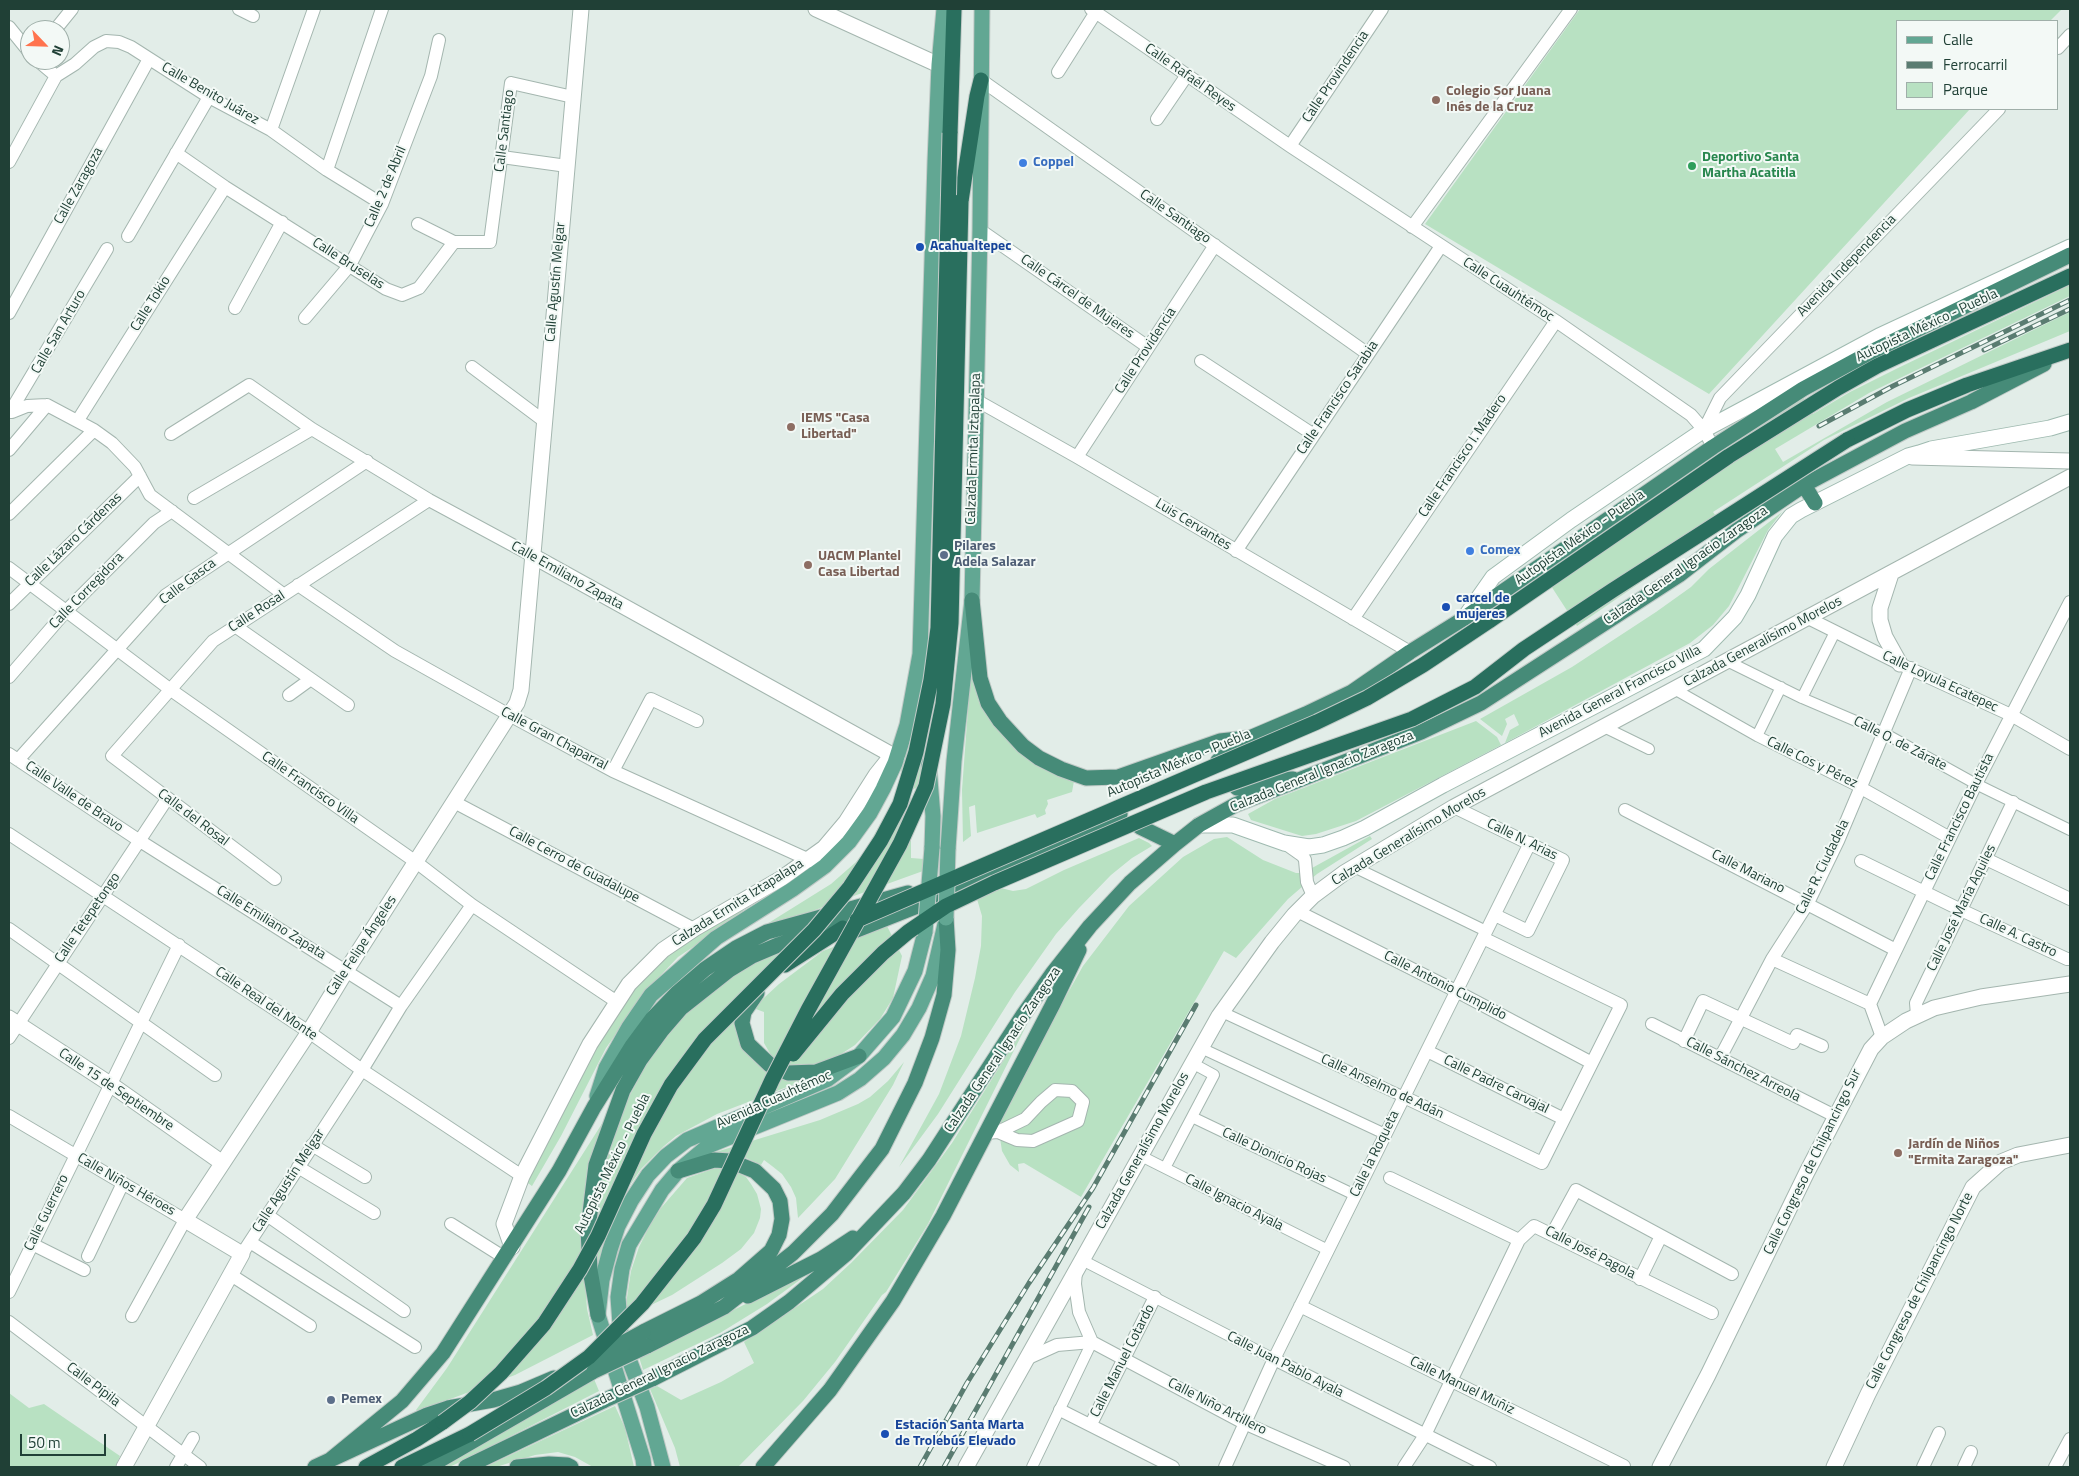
<!DOCTYPE html>
<html>
<head>
<meta charset="utf-8">
<style>
  body { margin:0 }
  #map { position:relative; width:2079px; height:1476px; overflow:hidden; background:#e2ede8; font-family:"Titillium Web",sans-serif }
  canvas { display:block }
  .frame { position:absolute; inset:0; border:10px solid #204036; pointer-events:none }
  .legend { position:absolute; left:1896px; top:20px; width:162px; height:90px; box-sizing:border-box; background:#f3f9f6; border:1px solid #9fafa9; margin:0; padding:6px 9px; list-style:none; font-size:15px; color:#204036 }
  .legend li { display:flex; align-items:center; gap:10px; height:25px }
  .legend b { width:25px; border:1px solid #9fafa9 }
  .north { position:absolute; left:20px; top:20px; width:50px; height:50px; box-sizing:border-box; background:#f3f9f6; border:1px solid #9fafa9; border-radius:50%; rotate:114deg; font-size:14px; font-weight:700; line-height:20px; text-align:center; color:#204036 }
  .north::after { content:''; display:block; margin:auto; width:18px; height:22px; background:#ff734e; clip-path:polygon(50% 0,100% 100%,50% 72%,0 100%) }
  .scale { position:absolute; left:20px; top:1434px; width:86px; height:22px; box-sizing:border-box; border:2px solid #204036; border-top:0; padding-left:6px; font-size:15px; line-height:18px; white-space:nowrap; color:#204036; -webkit-text-stroke:4px #f3f9f6; paint-order:stroke }
</style>
</head>
<body>
<div id="map">
<canvas width="2079" height="1476"></canvas>
<div class="frame"></div>
<ul class="legend">
<li><b style="height:6px;background:#62a793"></b>Calle</li>
<li><b style="height:6px;background:#5a7c71"></b>Ferrocarril</li>
<li><b style="height:14px;background:#b8e1c2"></b>Parque</li>
</ul>
<div class="north">N</div>
<div class="scale">50 m</div>
</div>
<script>
const ctx = document.querySelector('canvas').getContext('2d');
ctx.lineJoin = 'round';
function fillPath(path, color) {
  ctx.fillStyle = color;
  ctx.fill(path, 'evenodd');
}
function toPath(rows) {
  const path = new Path2D();
  for (const r of rows) {
    path.moveTo(r[0], r[1]);
    for (let i = 2; i < r.length; i += 2) path.lineTo(r[i], r[i + 1]);
  }
  return path;
}
function strokePath(path, color, width, dash) {
  ctx.strokeStyle = color;
  ctx.lineWidth = width;
  ctx.lineCap = dash ? 'butt' : 'round';
  ctx.setLineDash(dash || []);
  ctx.stroke(path);
}
function write(font, color, halo, rows, align = 'center') {
  ctx.font = font + ' "Titillium Web",sans-serif';
  ctx.lineWidth = 4;
  ctx.setLineDash([]);
  ctx.textBaseline = 'middle';
  ctx.strokeStyle = halo;
  ctx.fillStyle = color;
  for (const [text, x, y, turn = 0] of rows) {
    ctx.save();
    ctx.translate(x, y);
    ctx.rotate((+turn || 0) * Math.PI / 180);
    ctx.textAlign = isNaN(turn) ? turn : align;
    if (halo) ctx.strokeText(text, 0, 0);
    ctx.fillText(text, 0, 0);
    ctx.restore();
  }
}
const green = toPath([
  [1580,9,2062,9,2050,21,1898,21,1898,109,1970,109,1709,394,1425,224],
  [2070,285,2070,296,1869,393,1775,449,1783,462,1887,402,2070,312,2070,331,1909,398,1824,440,1713,512,1723,526,1577,626,1542,572,1803,397,1813,414,1850,392,1898,368],
  [1782,512,1768,530,1729,606,1713,625,1690,643,1505,743,1510,730,1519,725,1514,714,1505,719,1507,724,1502,736,1480,719,1572,667,1656,612,1691,587,1709,569],
  [971,669,992,720,1004,736,1010,743,1074,781,1072,792,1047,800,1048,804,1045,810,1046,814,1037,818,1035,814,977,833,975,805,969,807,971,836,963,842,962,790],
  [919,703,923,785,911,790,911,858,924,859,923,871,754,932,831,884,856,862,866,849,892,804,904,776,900,770],
  [1476,721,1497,737,1501,745,1356,821,1316,834,1302,836,1251,820,1248,814,1275,799],
  [1370,836,1372,839,1317,874,1288,899,1236,958,1224,951,1081,1197,1024,1163,1018,1164,1019,1172,1010,1165,1002,1151,998,1125,1061,1005,1083,966,1129,906,1183,857,1214,839,1227,837,1263,860,1296,873,1303,873],
  [1139,838,1149,843,1152,846,1132,858,1111,875,1079,908,1056,934,1015,992,938,1114,899,1167,939,1094,961,1036,975,978,981,946,982,916,977,899,1001,888,1013,891,1026,889,1064,870],
  [742,908,744,913,678,957,647,990,606,1048,561,1136,532,1186,525,1181,563,1113,597,1044,636,986,665,956,679,946],
  [887,926,902,956,893,998,880,1019,855,1045,835,1058,815,1065,786,1066,772,1057,764,1043,764,1012,753,1008,779,984,823,951],
  [792,946,736,1028,742,1047,757,1063,765,1069,789,1078,805,1080,717,1114,676,1136,664,1146,641,1169,622,1197,603,1242,597,1272,595,1255,597,1207,603,1164,622,1110,648,1061,685,1014,718,986,756,962],
  [1030,1018,928,1224,886,1292,882,1295,835,1362,803,1401,738,1467,680,1467,675,1448,650,1389,657,1386,681,1400,721,1382,754,1363,744,1342,823,1289,851,1263,903,1210,952,1143],
  [904,1062,893,1085,835,1179,798,1218,796,1198,791,1187,782,1174,772,1166,764,1160,761,1165,740,1155,716,1152,820,1120,858,1104,870,1097,888,1081],
  [603,1122,588,1173,581,1229,587,1309,593,1335,515,1375,418,1411,416,1410,447,1368],
  [716,1168,735,1171,746,1177,751,1184,757,1194,761,1209,760,1218,754,1233,741,1249,722,1263,672,1295,628,1316,626,1304,631,1271,639,1247,649,1227,661,1208,687,1178],
  [812,1271,767,1304,720,1333,643,1370,639,1357],
  [594,1379,599,1391,458,1463,449,1467,440,1467],
  [9,1393,29,1408,44,1404,120,1456,115,1467,9,1467],
  [615,1406,625,1428,634,1467,593,1467,575,1457,558,1452,535,1455,496,1467,485,1467]
]);
const pedestrian = toPath([
  [1727,661,1802,698,1884,733,1976,784,2070,830],
  [1674,689,1757,736,1861,788],
  [1802,698,1835,632],
  [1604,727,1649,749],
  [1757,736,1781,687],
  [1354,867,1486,931],
  [1222,1012,1404,1097],
  [1201,1048,1385,1134],
  [1192,1117,1355,1195],
  [1141,1156,1328,1250],
  [1165,1168,1214,1075,1192,1063],
  [1082,1260,1274,1359],
  [1032,1467,1092,1342]
]);
const minor = toPath([
  [239,9,253,16],
  [1091,9,1290,146,1556,321,1691,415,1704,430,1713,447],
  [9,27,30,53],
  [55,30,72,9],
  [2058,48,2070,35],
  [37,60,56,76,75,64,94,47,106,41,119,42,131,47,209,97,271,130,327,170,382,204],
  [1058,72,1096,12],
  [981,80,1368,354],
  [1157,119,1187,75],
  [271,130,314,9],
  [1290,146,1382,9],
  [176,153,225,187,386,289,402,295,419,288,454,242],
  [502,157,567,166],
  [9,162,56,76],
  [327,170,382,9],
  [418,224,454,242,490,242,511,83,573,97],
  [1412,227,1571,9],
  [980,230,1148,347],
  [128,236,209,97],
  [235,308,282,222],
  [9,313,149,59],
  [305,318,350,265,382,204,431,76,439,40],
  [1201,361,1314,435],
  [472,367,544,421],
  [976,400,1077,457,1410,652],
  [10,412,107,249],
  [12,412,27,406,47,405,94,430,112,443,135,467,150,495,283,594],
  [78,420,225,187],
  [1704,430,1720,398,1999,109],
  [171,434,249,385,312,429,429,500,531,555],
  [9,450,47,405],
  [1077,457,1215,245],
  [194,498,312,429],
  [9,514,94,430],
  [1236,551,1441,246],
  [9,568,171,690,416,862,472,905,617,1002],
  [298,585,395,651,511,716,613,771,816,863],
  [9,604,140,476],
  [1808,618,1900,664,2011,715,2070,749],
  [1353,619,1556,321],
  [235,626,348,705],
  [9,677,66,611,154,523,172,511],
  [289,695,311,679],
  [9,754,140,841,401,1006],
  [18,760,166,595,367,461],
  [613,771,651,699,697,721],
  [1861,788,1950,838],
  [454,802,694,929],
  [1454,807,1563,860,1528,931,1495,915],
  [1625,810,1896,950],
  [9,834,309,1032,362,1070,522,1176],
  [1286,844,1303,856,1305,860,1307,882,1313,896],
  [1986,859,2070,899],
  [1861,861,1961,910,2067,959,2070,959],
  [275,879,112,756,213,641,429,500],
  [1297,911,1456,991,1592,1063],
  [9,929,215,1075],
  [1772,959,1870,1004],
  [1917,1015,1916,1003,2013,802],
  [1652,1024,1835,1116],
  [1882,1037,1870,1004,1976,784,2070,602],
  [9,1038,167,799],
  [1684,1041,1703,1001,1793,1043,1797,1035,1822,1046],
  [1427,1051,1564,1119],
  [1720,1058,1772,959,1808,903,1838,841,1911,668],
  [1404,1097,1542,1163,1621,1005,1483,938],
  [9,1116,185,1220,132,1316],
  [985,1133,998,1132,1017,1140,1033,1141,1078,1121,1083,1102,1072,1091,1055,1090,1041,1102,1025,1119,998,1132],
  [312,1145,365,1177],
  [298,1167,374,1213],
  [1390,1178,1519,1240],
  [267,1215,404,1311],
  [451,1224,505,1258],
  [1552,1234,1576,1190,1732,1274],
  [250,1242,415,1347],
  [32,1244,84,1270],
  [242,1254,362,1070,401,1006,472,905],
  [88,1256,123,1183],
  [1076,1270,1075,1284,1079,1312,1092,1342],
  [231,1275,310,1326],
  [1640,1279,1661,1236],
  [9,1292,179,945],
  [1300,1306,1624,1466],
  [9,1322,200,1467],
  [1026,1359,1057,1345,1092,1342,1244,1423,1344,1467],
  [1274,1359,1490,1467],
  [1060,1410,1173,1467],
  [1091,1424,1155,1297],
  [176,1467,193,1438],
  [1225,1467,1274,1359,1530,843],
  [1404,1467,1425,1435,1519,1240,1534,1226,1712,1313],
  [1923,1467,1939,1433],
  [1964,1467,1971,1452],
  [2055,1467,2070,1439]
]);
const tertiary = toPath([
  [816,9,939,65],
  [1912,457,2070,461],
  [531,555,892,755],
  [1891,574,1880,608,1880,620,1885,637,1900,664],
  [9,1018,110,1084,221,1162],
  [512,1247,504,1224,522,1176,590,1044,629,984,663,950,694,929,782,878,824,848,846,822,876,775,892,755,897,757],
  [124,1467,242,1254,185,1220,309,1032,346,971,517,703,521,690,581,9],
  [966,1467,1219,1016,1272,942,1294,915,1313,896,1344,873,1454,807,2070,477],
  [1660,1467,1708,1375,1807,1172,1871,1049,1882,1037,1906,1021,1934,1008,1981,997,2070,984],
  [1834,1467,1868,1394,1973,1187,2001,1162,2018,1155,2070,1145]
]);
const secondary = toPath([
  [1465,617,1493,577,1571,520,1704,430,1879,336,2070,247],
  [1199,825,1233,825,1284,843,1309,847,1323,845,1343,838,1365,828,1443,785,1704,649,1735,617,1748,595,1775,536,1791,516,1801,510,1908,456,1919,453,1931,449,2050,428,2070,422]
]);
const primary = toPath([
  [925,718,933,816,932,848],
  [948,849,954,761,972,600,980,230,982,9],
  [597,1096,606,1068,629,1027,651,995,716,938,793,889,825,866,849,842,870,813,883,789,895,763,907,725,920,654,935,162,939,65,944,9],
  [644,1467,643,1459,598,1315,602,1280,610,1250,618,1226,631,1201,648,1175,666,1156,687,1140,828,1079,859,1056,893,1017,915,971,925,932],
  [663,1467,647,1407,621,1338,618,1297,622,1269,629,1245,662,1190,678,1171,708,1146,838,1093,860,1079,884,1058,903,1035,919,1008,933,976,945,924]
]);
const trunk = toPath([
  [1804,485,1815,503],
  [972,600,980,678,988,703,1000,721,1023,746,1039,758,1061,769,1086,778,1118,777,1220,741,1248,738],
  [1218,761,1252,737,1306,714,1352,692,1410,652,1463,619,1713,447,1803,389,1871,352,2070,255],
  [1237,788,1265,780,1293,779],
  [1140,827,1175,844],
  [919,900,987,878,1120,814],
  [844,935,930,901],
  [757,993,744,1012,742,1023,748,1044,770,1065,788,1073,816,1072,859,1056],
  [748,1296,821,1259,853,1238],
  [598,1315,590,1270,588,1229,596,1165,623,1090,640,1060,662,1030,681,1008,729,970,752,956,778,945,847,923],
  [643,1332,701,1303,739,1279,771,1251,779,1235,782,1219,780,1201,774,1189,755,1171,730,1161,714,1160,678,1171],
  [647,1346,724,1307,793,1253,832,1214,882,1149,915,1083,932,1038,944,995,948,950,946,918],
  [652,1379,752,1328,789,1302,846,1254,904,1193,929,1160,1023,1015,1052,974,1090,926,1130,883,1175,844,1199,825,1235,805,1421,732,1481,703,1679,575,1736,531,1804,485,1905,431,1971,402,2044,364],
  [330,1460,402,1401,443,1353,559,1171,594,1107,632,1046,652,1019,677,993,705,969,736,948,767,932,908,893],
  [315,1467,427,1415,448,1408,493,1400,521,1392,554,1378],
  [428,1467,594,1371],
  [466,1467,605,1400],
  [517,1467,549,1464,567,1465,571,1467],
  [763,1467,830,1390,893,1301,943,1216,1053,1004,1079,950]
]);
const motorway = toPath([
  [950,133,954,9],
  [961,201,977,96,981,80],
  [1847,440,1907,410,1967,385,2070,350],
  [1489,621,1729,456,1838,388,1877,366,2070,276],
  [785,965,843,928],
  [366,1467,417,1439,443,1422],
  [402,1467,470,1434]
]);
const rail = toPath([
  [1984,350,2070,309],
  [1819,426,1893,386,2070,300],
  [920,1467,967,1383,1029,1283,1093,1188,1196,1005],
  [944,1467,1089,1207]
]);
const primaryBridge = toPath([
  [946,918,948,849],
  [925,932,932,848]
]);
const trunkBridge = toPath([
  [593,1359,643,1332],
  [594,1371,647,1346],
  [605,1400,652,1379]
]);
const motorwayBridge = toPath([
  [857,920,1317,722,1367,698,1423,665,1489,621],
  [793,1054,842,994,883,953,908,932,946,906,994,883,1206,792,1412,719,1475,687,1524,649,1613,590,1847,440],
  [443,1422,470,1402,501,1373,544,1324,580,1269,598,1236,644,1134,671,1085,705,1039,814,930,850,887,881,840,900,804,916,752,931,680,938,628,950,133],
  [470,1434,546,1388,589,1357,642,1304,694,1238,714,1205,772,1080,808,1010,900,844,926,786,943,704,951,623,961,201]
]);
const markers = [
  [1436,100,5,"#8d6e63"],
  [1023,163,5,"#3f7fe0"],
  [1692,166,5,"#2e9e5b"],
  [920,247,5,"#1a4fb4"],
  [791,427,5,"#8d6e63"],
  [1470,551,5,"#3f7fe0"],
  [944,555,5,"#5c6f8a"],
  [808,565,5,"#8d6e63"],
  [1446,607,5,"#1a4fb4"],
  [1898,1153,5,"#8d6e63"],
  [331,1400,5,"#5c6f8a"],
  [885,1434,5,"#1a4fb4"]
];
const streetNames = [
  ["Calle Provindencia",1336,77,-56],
  ["Calle Rafaél Reyes",1190,78,35],
  ["Calle Benito Juárez",210,94,30],
  ["Calle Santiago",505,131,-83],
  ["Calle Zaragoza",79,186,-61],
  ["Calle 2 de Abril",386,187,-67],
  ["Calle Santiago",1175,217,35],
  ["Calle Bruselas",348,264,33],
  ["Avenida Independencia",1847,266,-46],
  ["Calle Agustín Melgar",556,282,-85],
  ["Calle Cuauhtémoc",1508,290,33],
  ["Calle Cárcel de Mujeres",1077,297,35],
  ["Calle Tokio",151,304,-58],
  ["Autopista México - Puebla",1927,326,-25],
  ["Calle San Arturo",59,332,-60],
  ["Calle Providencia",1146,351,-57],
  ["Calle Francisco Sarabia",1338,398,-56],
  ["Calzada Ermita Iztapalapa",974,449,-88],
  ["Calle Francisco I. Madero",1463,456,-56],
  ["Luis Cervantes",1193,525,31],
  ["Autopista México - Puebla",1580,538,-35],
  ["Calle Lázaro Cárdenas",74,540,-44],
  ["Calzada General Ignacio Zaragoza",1686,566,-35],
  ["Calle Emiliano Zapata",567,576,29],
  ["Calle Gasca",188,582,-37],
  ["Calle Corregidora",87,591,-46],
  ["Calle Rosal",257,612,-33],
  ["Calzada Generalísimo Morelos",1763,642,-28],
  ["Calle Loyula Ecatepec",1940,682,25],
  ["Avenida General Francisco Villa",1620,692,-28],
  ["Calle Gran Chaparral",554,739,28],
  ["Calle O. de Zárate",1900,744,27],
  ["Calle Cos y Pérez",1812,763,26],
  ["Autopista México - Puebla",1179,764,-23],
  ["Calzada General Ignacio Zaragoza",1322,772,-22],
  ["Calle Francisco Villa",310,788,35],
  ["Calle Valle de Bravo",74,797,34],
  ["Calle Francisco Bautista",1960,817,-64],
  ["Calle del Rosal",193,818,37],
  ["Calzada Generalísimo Morelos",1409,837,-31],
  ["Calle N. Arias",1522,840,26],
  ["Calle Cerro de Guadalupe",574,865,28],
  ["Calle R. Ciudadela",1823,867,-64],
  ["Calle Mariano",1748,872,27],
  ["Calzada Ermita Iztapalapa",738,903,-32],
  ["Calle José María Aquiles",1962,908,-64],
  ["Calle Tetepetongo",88,918,-56],
  ["Calle Emiliano Zapata",271,923,32],
  ["Calle A. Castro",2018,936,25],
  ["Calle Felipe Ángeles",362,946,-57],
  ["Calle Antonio Cumplido",1445,986,27],
  ["Calle Real del Monte",266,1004,34],
  ["Calzada General Ignacio Zaragoza",1003,1050,-56],
  ["Calle Sánchez Arreola",1743,1070,27],
  ["Calle Padre Carvajal",1496,1085,26],
  ["Calle Anselmo de Adán",1382,1087,25],
  ["Calle 15 de Septiembre",116,1090,34],
  ["Avenida Cuauhtémoc",774,1100,-24],
  ["Calzada Generalísimo Morelos",1143,1151,-61],
  ["Calle la Roqueta",1375,1154,-64],
  ["Calle Dionicio Rojas",1274,1156,25],
  ["Calle Congreso de Chilpancingo Sur",1813,1162,-64],
  ["Autopista México - Puebla",613,1164,-64],
  ["Calle Agustín Melgar",289,1181,-57],
  ["Calle Niños Héroes",126,1185,30],
  ["Calle Ignacio Ayala",1234,1203,27],
  ["Calle Guerrero",47,1213,-64],
  ["Calle José Pagola",1590,1253,27],
  ["Calle Congreso de Chilpancingo Norte",1920,1291,-63],
  ["Calle Manuel Cotardo",1123,1361,-63],
  ["Calle Juan Pablo Ayala",1285,1365,27],
  ["Calzada General Ignacio Zaragoza",660,1372,-26],
  ["Calle Pípila",93,1385,37],
  ["Calle Manuel Muñiz",1462,1386,26],
  ["Calle Niño Artillero",1217,1407,27]
];
const educationNames = [
  ["Colegio Sor Juana",1446,92],
  ["Inés de la Cruz",1446,108],
  ["IEMS \"Casa",801,419],
  ["Libertad\"",801,435],
  ["UACM Plantel",818,557],
  ["Casa Libertad",818,573],
  ["Jardín de Niños",1908,1145],
  ["\"Ermita Zaragoza\"",1908,1161]
];
const leisureNames = [
  ["Deportivo Santa",1702,158],
  ["Martha Acatitla",1702,174]
];
const shopNames = [
  ["Coppel",1033,163],
  ["Comex",1480,551]
];
const transitNames = [
  ["Acahualtepec",930,247],
  ["carcel de",1456,599],
  ["mujeres",1456,615],
  ["Estación Santa Marta",895,1426],
  ["de Trolebús Elevado",895,1442]
];
const serviceNames = [
  ["Pilares",954,547],
  ["Adela Salazar",954,563],
  ["Pemex",341,1400]
];
fillPath(green, '#b8e1c2');
strokePath(pedestrian, '#a4b6af', 12);
strokePath(minor, '#a4b6af', 14);
strokePath(tertiary, '#a4b6af', 17);
strokePath(secondary, '#9fbab0', 17);
strokePath(primary, '#c1cac7', 17);
strokePath(trunk, '#c1cac7', 17);
strokePath(motorway, '#c1cac7', 17);
strokePath(pedestrian, '#fff', 10);
strokePath(minor, '#fff', 12);
strokePath(tertiary, '#fff', 15);
strokePath(secondary, '#fff', 15);
strokePath(primary, '#62a793', 15);
strokePath(trunk, '#468b78', 15);
strokePath(motorway, '#296f5e', 15);
strokePath(rail, '#5a7c71', 5);
strokePath(rail, '#f3f9f6', 3, [9]);
strokePath(primaryBridge, '#c1cac7', 17, []);
strokePath(trunkBridge, '#c1cac7', 17, []);
strokePath(motorwayBridge, '#c1cac7', 17, []);
strokePath(primaryBridge, '#62a793', 15);
strokePath(trunkBridge, '#468b78', 15);
strokePath(motorwayBridge, '#296f5e', 15);
for (const [x, y, r, color] of markers) {
  const dot = new Path2D();
  dot.arc(x, y, r, 0, 2 * Math.PI);
  ctx.fillStyle = color;
  ctx.fill(dot);
  strokePath(dot, '#f3f9f6', 2);
}
write('14px', '#204036', '#f3f9f6', streetNames);
write('bold 14px', '#785e54', '#f3f9f6', educationNames, 'left');
write('bold 14px', '#27864d', '#f3f9f6', leisureNames, 'left');
write('bold 14px', '#366cbe', '#f3f9f6', shopNames, 'left');
write('bold 14px', '#164399', '#f3f9f6', transitNames, 'left');
write('bold 14px', '#4e5e75', '#f3f9f6', serviceNames, 'left');
</script>
</body>
</html>
